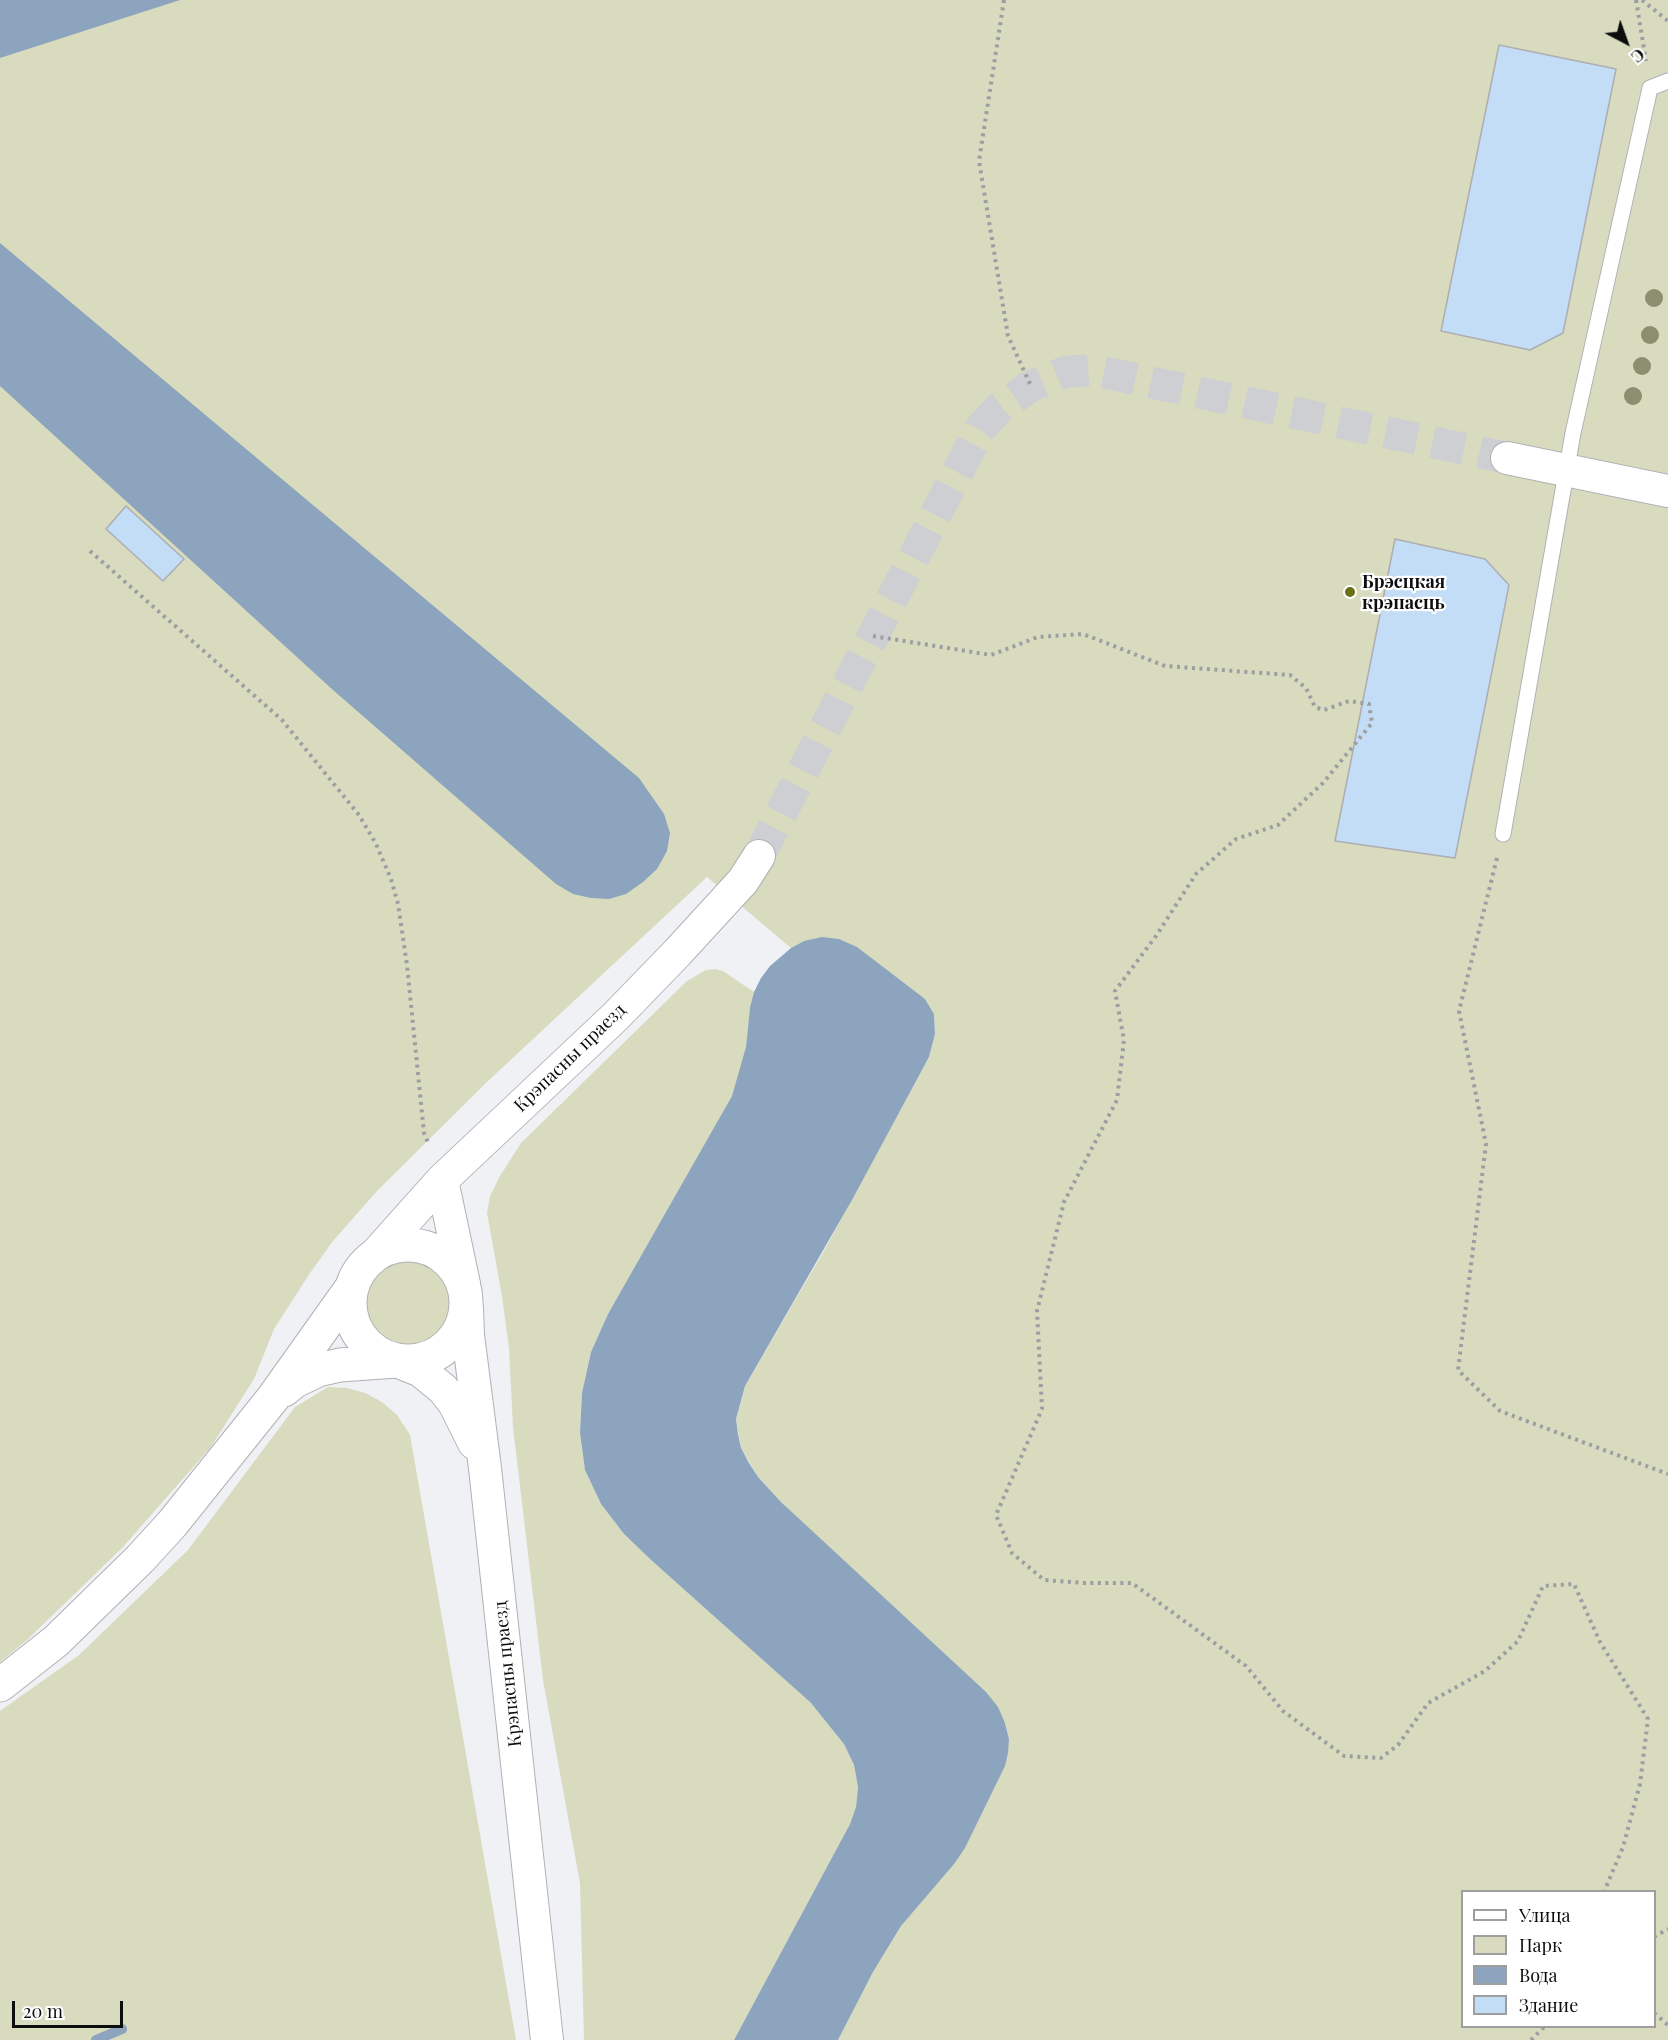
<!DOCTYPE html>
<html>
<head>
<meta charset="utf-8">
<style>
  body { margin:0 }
  #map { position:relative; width:1668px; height:2040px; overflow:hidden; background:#eff1f5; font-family:"Playfair Display",serif }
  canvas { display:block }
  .legend { position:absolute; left:1461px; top:1890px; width:195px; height:138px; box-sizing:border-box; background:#fff; border:2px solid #9e9e9f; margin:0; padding:8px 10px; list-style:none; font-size:18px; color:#0c0d0e }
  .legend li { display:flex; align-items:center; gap:12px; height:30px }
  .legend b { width:30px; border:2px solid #9e9e9f }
  .north { position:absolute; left:1596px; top:12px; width:60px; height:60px; -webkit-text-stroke:4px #fff; paint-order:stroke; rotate:139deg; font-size:16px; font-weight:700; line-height:24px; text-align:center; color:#0c0d0e }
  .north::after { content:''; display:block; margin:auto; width:21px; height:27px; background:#0c0d0e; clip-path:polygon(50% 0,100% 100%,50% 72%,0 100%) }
  .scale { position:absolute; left:12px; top:2001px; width:111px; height:27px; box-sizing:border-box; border:3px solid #0c0d0e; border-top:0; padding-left:8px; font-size:18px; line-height:21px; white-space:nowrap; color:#0c0d0e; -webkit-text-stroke:4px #fff; paint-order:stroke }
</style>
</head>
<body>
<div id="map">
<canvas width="1668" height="2040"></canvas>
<ul class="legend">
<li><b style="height:8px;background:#fff"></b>Улица</li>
<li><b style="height:16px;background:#d8dbbe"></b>Парк</li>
<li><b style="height:16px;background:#8ca4bd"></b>Вода</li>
<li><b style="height:16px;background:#c4ddf7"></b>Здание</li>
</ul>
<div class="north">С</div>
<div class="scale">20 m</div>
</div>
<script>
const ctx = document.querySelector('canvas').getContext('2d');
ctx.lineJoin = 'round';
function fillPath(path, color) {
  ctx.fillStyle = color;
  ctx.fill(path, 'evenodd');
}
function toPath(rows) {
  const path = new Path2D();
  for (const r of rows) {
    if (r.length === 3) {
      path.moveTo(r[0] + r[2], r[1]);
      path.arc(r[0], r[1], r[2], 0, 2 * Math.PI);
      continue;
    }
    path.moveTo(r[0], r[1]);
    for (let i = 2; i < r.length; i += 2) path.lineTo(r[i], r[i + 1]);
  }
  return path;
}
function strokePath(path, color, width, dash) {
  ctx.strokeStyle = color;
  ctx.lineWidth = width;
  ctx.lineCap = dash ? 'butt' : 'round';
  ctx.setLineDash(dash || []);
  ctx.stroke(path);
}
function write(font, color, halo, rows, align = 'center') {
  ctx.font = font + ' "Playfair Display",serif';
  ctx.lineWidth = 4.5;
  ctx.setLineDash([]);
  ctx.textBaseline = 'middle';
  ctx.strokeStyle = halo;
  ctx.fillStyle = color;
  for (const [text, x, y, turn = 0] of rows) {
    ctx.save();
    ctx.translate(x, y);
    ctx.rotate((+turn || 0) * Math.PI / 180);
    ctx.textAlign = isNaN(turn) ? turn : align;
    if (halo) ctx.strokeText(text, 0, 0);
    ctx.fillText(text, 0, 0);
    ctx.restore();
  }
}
const green = toPath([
  [0,0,1668,0,1668,2040,838,2040,873,1972,901,1926,965,1848,1005,1765,1009,1739,1005,1723,781,1502,758,1477,741,1448,736,1419,745,1386,825,1249,929,1057,935,1034,934,1014,925,999,804,941,791,948,707,877,488,1081,377,1191,333,1241,310,1273,274,1329,254,1379,211,1447,122,1548,27,1640,0,1662],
  [1462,1892,1654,1892,1654,2026,1462,2026],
  [715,969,723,971,754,992,750,1007,746,1047,741,1071,732,1096,719,1121,608,1314,591,1352,582,1393,580,1433,585,1470,601,1504,624,1534,650,1559,811,1703,829,1724,844,1744,854,1765,858,1787,856,1807,850,1824,734,2040,584,2040,580,1883,543,1680,513,1427,509,1348,502,1296,487,1213,490,1196,500,1176,521,1143,687,981,706,970],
  [408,1304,49],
  [328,1387,347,1388,365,1393,382,1402,397,1415,410,1435,516,2040,0,2040,0,1711,79,1655,188,1550,295,1407]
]);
const water = toPath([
  [0,0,180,0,0,58],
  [0,243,639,778,664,814,670,833,667,851,657,869,643,882,626,894,609,899,591,898,573,894,556,884,333,690,0,386],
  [822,937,839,939,857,947,925,999,934,1014,935,1034,929,1057,852,1200,745,1386,736,1419,738,1434,741,1448,749,1463,758,1477,781,1502,986,1692,998,1707,1005,1723,1009,1739,1008,1753,1005,1766,965,1848,954,1864,901,1926,873,1972,838,2040,734,2040,850,1824,856,1807,858,1787,854,1765,844,1744,811,1703,650,1559,624,1534,601,1504,585,1470,580,1433,582,1393,591,1352,608,1314,732,1096,746,1047,750,1007,754,992,761,978,770,966,791,948,804,941]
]);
const stream = toPath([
  [96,2040,122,2029]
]);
const building = toPath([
  [1499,45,1616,69,1563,333,1530,350,1441,331,1499,45],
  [126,506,184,559,163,581,106,529,126,506],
  [1395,539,1485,559,1509,585,1455,858,1335,841,1395,539]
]);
const minorTunnel = toPath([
  [759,856,980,429,1000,407,1031,386,1065,372,1093,370,1507,458]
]);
const path = toPath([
  [1004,0,979,161,1008,336,1031,386],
  [1636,0,1646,61],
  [1642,0,1668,21],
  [90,551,282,720,359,815,376,844,391,879,398,904,407,965,424,1133,429,1145],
  [873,636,991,655,1038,637,1083,634,1165,666,1290,675,1306,688,1315,707,1324,710,1349,701,1369,704,1372,723,1323,783,1278,825,1236,839,1196,874,1156,936,1115,991,1124,1040,1117,1100,1064,1202,1037,1311,1042,1409,996,1515,1012,1553,1044,1580,1084,1583,1132,1583,1246,1666,1283,1711,1344,1756,1381,1758,1398,1745,1428,1703,1485,1671,1518,1641,1543,1586,1574,1584,1600,1642,1648,1719,1640,1784,1623,1847,1604,1892],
  [1497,858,1459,1011,1486,1144,1458,1370,1500,1411,1668,1474],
  [1654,1937,1668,1929],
  [1654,2013,1668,2025],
  [1531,2040,1545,2026]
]);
const service = toPath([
  [1503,834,1573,433,1650,88,1668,81]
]);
const minor = toPath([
  [1507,458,1668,491],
  [442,1180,464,1284],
  [375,1255,442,1180,615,1017,677,953,743,881,759,856],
  [467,1308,468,1335,485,1468,547,2040],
  [396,1361,421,1371,443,1389,454,1403,474,1443]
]);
const tertiary = toPath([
  [408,1303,58],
  [284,1390,295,1381,318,1370,340,1365,396,1361],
  [0,1685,56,1641,140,1559,172,1524,273,1398,352,1287]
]);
const trees = [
  [1654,298],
  [1650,335],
  [1642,366],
  [1633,396]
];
const markers = [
  [1350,592,6,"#6b7015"]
];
const poiNames = [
  ["Брэсцкая",1362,582],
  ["крэпасць",1362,603]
];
const streetNames = [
  ["Крэпасны праезд",570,1058,-44],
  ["Крэпасны праезд",508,1674,-96]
];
fillPath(green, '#d8dbbe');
fillPath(water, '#8ca4bd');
strokePath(stream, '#8ca4bd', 10);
fillPath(building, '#c4ddf7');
strokePath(building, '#acaeb1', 1.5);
strokePath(minorTunnel, '#cdcfd2', 32, [32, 16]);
strokePath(service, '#afb2b5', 17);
strokePath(minor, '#afb2b5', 34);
strokePath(tertiary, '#afb2b5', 35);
strokePath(path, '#9c9ea1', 4, [3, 4.5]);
strokePath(service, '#fff', 15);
strokePath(minor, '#fff', 32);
strokePath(tertiary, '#fff', 33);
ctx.fillStyle = '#8b8e6f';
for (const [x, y] of trees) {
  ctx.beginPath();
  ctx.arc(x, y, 9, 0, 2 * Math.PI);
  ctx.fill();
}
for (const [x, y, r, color] of markers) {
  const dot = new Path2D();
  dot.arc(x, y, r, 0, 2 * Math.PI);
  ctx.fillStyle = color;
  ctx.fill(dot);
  strokePath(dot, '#fff', 2);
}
write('bold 18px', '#0c0d0e', '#fff', poiNames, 'left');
write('18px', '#0c0d0e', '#fff', streetNames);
</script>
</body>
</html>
